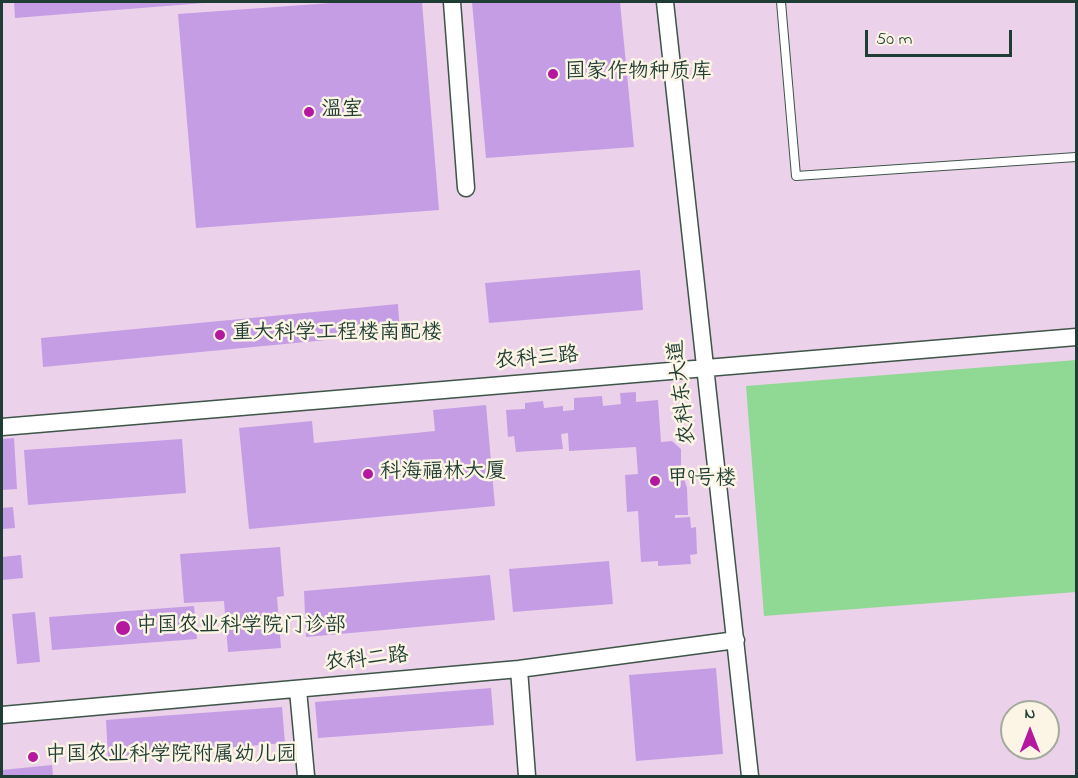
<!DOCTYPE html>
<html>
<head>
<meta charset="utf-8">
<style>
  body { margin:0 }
  #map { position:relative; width:1078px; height:778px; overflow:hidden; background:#ecdeba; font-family:"Indie Flower",sans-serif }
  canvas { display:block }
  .frame { position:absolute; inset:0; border:3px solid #1f3d34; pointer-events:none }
  .north { position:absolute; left:1000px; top:700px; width:60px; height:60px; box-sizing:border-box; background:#fcf5e5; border:2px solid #a4ab9e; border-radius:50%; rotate:0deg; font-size:16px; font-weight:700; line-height:24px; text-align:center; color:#1f3d34 }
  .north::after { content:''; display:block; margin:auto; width:21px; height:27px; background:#b5179e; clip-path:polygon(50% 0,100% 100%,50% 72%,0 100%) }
  .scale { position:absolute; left:865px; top:30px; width:147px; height:27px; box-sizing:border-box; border:3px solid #1f3d34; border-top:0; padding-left:8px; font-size:18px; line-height:21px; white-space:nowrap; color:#1f3d34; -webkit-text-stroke:4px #fcf5e5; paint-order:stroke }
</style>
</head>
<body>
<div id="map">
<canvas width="1078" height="778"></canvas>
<div class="frame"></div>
<div class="north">N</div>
<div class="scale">50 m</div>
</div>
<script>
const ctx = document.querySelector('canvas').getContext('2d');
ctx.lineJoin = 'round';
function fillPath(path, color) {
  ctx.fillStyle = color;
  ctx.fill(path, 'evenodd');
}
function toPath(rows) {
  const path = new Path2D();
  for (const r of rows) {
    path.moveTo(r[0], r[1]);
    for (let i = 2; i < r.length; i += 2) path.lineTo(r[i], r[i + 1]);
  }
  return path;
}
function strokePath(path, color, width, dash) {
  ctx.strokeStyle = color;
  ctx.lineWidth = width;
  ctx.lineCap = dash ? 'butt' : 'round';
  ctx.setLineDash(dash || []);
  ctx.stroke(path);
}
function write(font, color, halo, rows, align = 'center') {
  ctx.font = font + ' "Indie Flower","LXGW WenKai TC",sans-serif';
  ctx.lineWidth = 5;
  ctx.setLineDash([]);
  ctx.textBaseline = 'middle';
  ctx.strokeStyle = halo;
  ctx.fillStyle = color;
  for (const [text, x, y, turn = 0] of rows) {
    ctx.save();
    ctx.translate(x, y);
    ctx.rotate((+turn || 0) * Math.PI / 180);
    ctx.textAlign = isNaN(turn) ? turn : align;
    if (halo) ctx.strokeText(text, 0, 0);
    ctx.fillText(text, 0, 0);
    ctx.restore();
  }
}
const built = toPath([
  [2,2,1076,2,1076,776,2,776],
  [1012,712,1048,712,1048,748,1012,748]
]);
const green = toPath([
  [1076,360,1076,592,764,616,746,386]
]);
const building = toPath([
  [14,2,204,2,204,3,15,18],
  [345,2,422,2,439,210,196,228,178,14],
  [472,2,620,2,634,147,486,158],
  [640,270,643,310,489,323,485,283],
  [398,304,400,333,43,367,41,338],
  [636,392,636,402,658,400,661,442,672,441,681,449,681,469,687,488,688,515,675,515,675,518,690,517,691,528,696,527,697,554,690,555,691,564,658,566,658,561,641,562,638,511,627,512,625,475,638,474,636,447,569,451,568,433,561,434,563,449,516,452,514,436,508,437,506,410,525,409,525,403,543,401,544,408,563,406,563,411,574,410,574,398,602,396,603,406,621,404,620,393],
  [486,405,495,506,249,529,239,428,312,421,314,443,435,431,433,410],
  [14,438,17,489,2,490,2,439],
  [182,439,186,493,28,505,24,450],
  [13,507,15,528,2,529,2,508],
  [280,547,284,596,277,597,281,648,228,652,224,601,184,603,180,554],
  [21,555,23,578,2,580,2,557],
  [609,561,613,604,513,612,509,569],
  [490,575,495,620,306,637,304,591],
  [194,606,197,639,52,650,49,617],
  [35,612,40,662,17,664,12,614],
  [716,668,723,754,636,761,629,675],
  [491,688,494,725,318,738,315,702],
  [282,707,285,743,108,757,106,720],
  [52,765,53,776,2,776,2,770]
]);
const service = toPath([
  [781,2,796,176,1076,157]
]);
const minor = toPath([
  [452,2,466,188],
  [665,2,750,776],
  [2,427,1076,337],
  [519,669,527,776],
  [298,690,306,776],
  [2,715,519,669,736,640]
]);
const markers = [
  [553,74,6,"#b5179e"],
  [309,112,6,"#b5179e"],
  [220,335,6,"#b5179e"],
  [368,474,6,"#b5179e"],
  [655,481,6,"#b5179e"],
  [123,628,8,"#b5179e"],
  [33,757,6,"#b5179e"]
];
const poiNames = [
  ["国家作物种质库",565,74],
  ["温室",321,112],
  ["重大科学工程楼南配楼",232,335],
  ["科海福林大厦",380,474],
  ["甲9号楼",667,481],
  ["中国农业科学院门诊部",136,628],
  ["中国农业科学院附属幼儿园",45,757]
];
const streetNames = [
  ["农科三路",537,360,-5],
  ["农科东大道",684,392,-97],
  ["农科二路",367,661,-6]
];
fillPath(built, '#ecd1ea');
fillPath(green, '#90d994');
fillPath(building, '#c59de4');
strokePath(service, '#3e5548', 10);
strokePath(minor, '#3e5548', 19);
strokePath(service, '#fff', 8);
strokePath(minor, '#fff', 16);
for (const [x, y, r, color] of markers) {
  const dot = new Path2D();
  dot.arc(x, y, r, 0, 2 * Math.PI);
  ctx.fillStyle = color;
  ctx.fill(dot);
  strokePath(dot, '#fcf5e5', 2);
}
write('21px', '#1f3d34', '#fcf5e5', poiNames, 'left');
write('21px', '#1f3d34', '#fcf5e5', streetNames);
</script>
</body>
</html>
